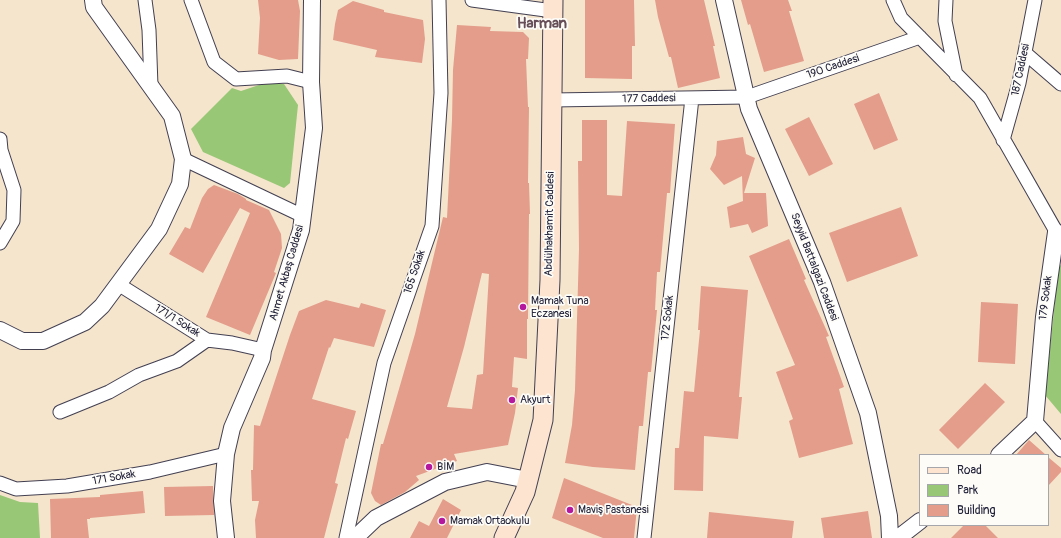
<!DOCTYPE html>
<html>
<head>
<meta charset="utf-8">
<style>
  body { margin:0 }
  #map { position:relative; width:1061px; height:538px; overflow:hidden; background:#f5e5cd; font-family:Pangolin,sans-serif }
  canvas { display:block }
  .legend { position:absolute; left:919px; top:454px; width:130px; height:72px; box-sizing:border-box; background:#fdfcf7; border:1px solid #a5a5ac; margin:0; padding:5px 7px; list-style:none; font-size:12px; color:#22223b }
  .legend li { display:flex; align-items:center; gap:8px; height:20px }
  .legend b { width:20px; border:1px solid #a5a5ac }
</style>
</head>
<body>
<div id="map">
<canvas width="1061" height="538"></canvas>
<ul class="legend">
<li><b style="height:5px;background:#fde4d1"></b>Road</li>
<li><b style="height:11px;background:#98c776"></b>Park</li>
<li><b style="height:11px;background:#e39d8a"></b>Building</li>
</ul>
</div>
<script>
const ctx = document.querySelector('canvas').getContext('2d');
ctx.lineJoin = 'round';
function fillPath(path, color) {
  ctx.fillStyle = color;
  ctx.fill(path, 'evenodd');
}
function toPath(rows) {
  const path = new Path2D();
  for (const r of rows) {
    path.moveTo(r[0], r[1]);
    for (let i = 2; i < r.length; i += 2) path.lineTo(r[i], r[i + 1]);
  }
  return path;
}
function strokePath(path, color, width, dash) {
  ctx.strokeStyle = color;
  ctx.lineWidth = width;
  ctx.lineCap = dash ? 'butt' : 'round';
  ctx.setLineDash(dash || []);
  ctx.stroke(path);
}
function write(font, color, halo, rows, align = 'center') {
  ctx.font = font + ' Pangolin,sans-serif';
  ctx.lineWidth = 3.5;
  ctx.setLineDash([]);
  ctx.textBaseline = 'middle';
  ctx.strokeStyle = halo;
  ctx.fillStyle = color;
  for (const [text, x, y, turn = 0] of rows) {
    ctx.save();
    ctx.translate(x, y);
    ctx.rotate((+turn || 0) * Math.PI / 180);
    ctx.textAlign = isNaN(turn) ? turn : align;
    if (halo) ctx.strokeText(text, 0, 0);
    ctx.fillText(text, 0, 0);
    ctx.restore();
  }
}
const green = toPath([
  [262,84,284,84,298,105,290,183,284,188,203,152,191,129,232,88,241,91],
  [1059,263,1061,266,1061,414,1045,395],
  [0,495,20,502,38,503,40,538,0,538]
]);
const building = toPath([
  [258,0,298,0,300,11,298,59,279,60,258,54,260,18],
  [585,0,634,0,635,46,632,46,632,79,585,78],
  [655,0,704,0,715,46,713,46,720,78,678,88,671,57,669,57,658,17],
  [741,0,788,0,792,11,789,11,804,61,764,72,750,24,748,25],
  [353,1,384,10,384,12,423,20,425,39,422,63,375,57,377,50,333,40,335,24,338,10],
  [457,25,491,27,490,31,523,32,529,38,528,59,526,59,528,107,529,107,528,183,529,183,530,214,529,214,528,319,527,319,527,359,514,357,512,387,518,388,515,413,508,445,454,454,457,461,416,476,419,480,405,492,381,505,375,501,371,493,381,444,383,444,415,334,443,217,447,218,452,120,453,70],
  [482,273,489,274,483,374,477,375,472,409,447,407,464,347],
  [879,93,898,140,874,150,854,104],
  [809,117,833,164,809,176,785,129],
  [582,120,607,120,607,195,622,196,627,121,675,124,670,193,667,193,660,272,657,272,655,310,657,310,651,372,648,372,643,426,639,426,635,470,593,467,565,463,572,425,575,390,579,249,578,161,582,161],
  [743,137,746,154,755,158,744,193,766,193,768,226,752,233,748,224,730,228,727,207,743,201,742,176,724,185,710,169,716,155,717,141],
  [214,185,238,194,246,199,246,200,269,210,281,234,282,248,274,272,276,273,250,335,206,317,250,213,240,208,203,273,169,254,185,227,190,229,202,198,208,189],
  [901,207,918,256,847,282,829,233],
  [789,239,806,279,804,280,829,336,826,337,844,387,839,389,853,444,799,458,789,421,793,419,776,372,795,365,749,256],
  [701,286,748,290,739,397,742,397,738,439,704,436,703,491,674,490,675,448,679,448,684,391,694,392,700,330,698,330],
  [326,300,359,308,361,303,386,310,374,347,334,338,330,348,329,347,312,399,356,411,348,439,346,438,335,483,338,484,324,538,256,538,255,520,259,501,252,501,251,470,253,470,254,425,260,426,290,335,299,311],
  [981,302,1018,304,1015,364,978,362],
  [985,383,1005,402,958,449,939,430],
  [1029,440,1046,455,1016,455],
  [1048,457,1061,468,1061,472,1048,486],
  [564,478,637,507,634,538,603,538,552,518],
  [213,486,214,515,165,516,164,487],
  [143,491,145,513,90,518,90,519,87,519,89,538,51,538,50,499,100,497,100,495],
  [443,499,461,510,447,538,410,538,419,521,429,526],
  [868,511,872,538,824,538,821,518],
  [709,512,794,521,792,538,707,538],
  [964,525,985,525,998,538,951,538]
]);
const minor = toPath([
  [145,0,149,30,151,86],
  [191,0,214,62,236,79,287,76,311,82],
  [472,0,553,11],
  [893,0,901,18,980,98,1061,240],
  [946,0,945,21,956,75],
  [1025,53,1061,84],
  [552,100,747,97,920,37],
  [0,139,1,150,14,190,13,221,0,243],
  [1003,140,1019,83,1035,0],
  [183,159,303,216],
  [118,284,207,340,232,343,263,350],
  [60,412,109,392,139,375,177,361,207,340],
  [1035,421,1061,450],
  [0,483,16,489,67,486,150,472,226,454],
  [346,538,384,363,432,226,441,93,439,0],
  [644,538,692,98]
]);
const tertiary = toPath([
  [724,0,749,109,822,282,868,413,889,516,890,538],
  [0,330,22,341,43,341,85,322,102,306,159,229,180,184,183,159,172,116,94,7,93,0],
  [999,455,1035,421,1044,317,1056,232],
  [226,538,222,501,226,454,232,428,262,358,263,350,301,230,314,128,311,82,312,0],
  [355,538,376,518,445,482,487,472,528,480],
  [898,538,920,521]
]);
const secondary = toPath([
  [504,538,525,492,543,420,550,280,553,0]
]);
const markers = [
  [523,307,4,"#b5179e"],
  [512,400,4,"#b5179e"],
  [429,467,4,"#b5179e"],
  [570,510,4,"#b5179e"],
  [442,521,4,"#b5179e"]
];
const streetNames = [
  ["190 Caddesi",833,67,-19],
  ["187 Caddesi",1021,70,-78],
  ["177 Caddesi",649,99,-1],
  ["Abdülhakhamit Caddesi",550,224,-89],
  ["Seyyid Battalgazi Caddesi",814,267,69],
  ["165 Sokak",415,272,-71],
  ["Ahmet Akbaş Caddesi",287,273,-74],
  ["179 Sokak",1046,298,-83],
  ["172 Sokak",668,318,-84],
  ["171/1 Sokak",177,321,32],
  ["171 Sokak",114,478,-10]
];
const poiNames = [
  ["Mamak Tuna",531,301],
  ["Eczanesi",531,314],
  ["Akyurt",520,400],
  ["BİM",437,467],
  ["Maviş Pastanesi",578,510],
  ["Mamak Ortaokulu",450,521]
];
const districtNames = [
  ["Harman",542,24]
];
fillPath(green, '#98c776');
fillPath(building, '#e39d8a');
strokePath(minor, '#423f51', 15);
strokePath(tertiary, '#423f51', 18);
strokePath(secondary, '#423f51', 21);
strokePath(minor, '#fff', 13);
strokePath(tertiary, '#fff', 16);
strokePath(secondary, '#fde4d1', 19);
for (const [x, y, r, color] of markers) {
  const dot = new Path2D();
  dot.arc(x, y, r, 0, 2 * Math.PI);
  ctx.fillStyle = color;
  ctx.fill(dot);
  strokePath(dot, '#fdfcf7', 1.5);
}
write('11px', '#22223b', '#fdfcf7', streetNames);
write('11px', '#22223b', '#fdfcf7', poiNames, 'left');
write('bold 15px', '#664d57', '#fdfcf7', districtNames);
</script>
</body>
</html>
